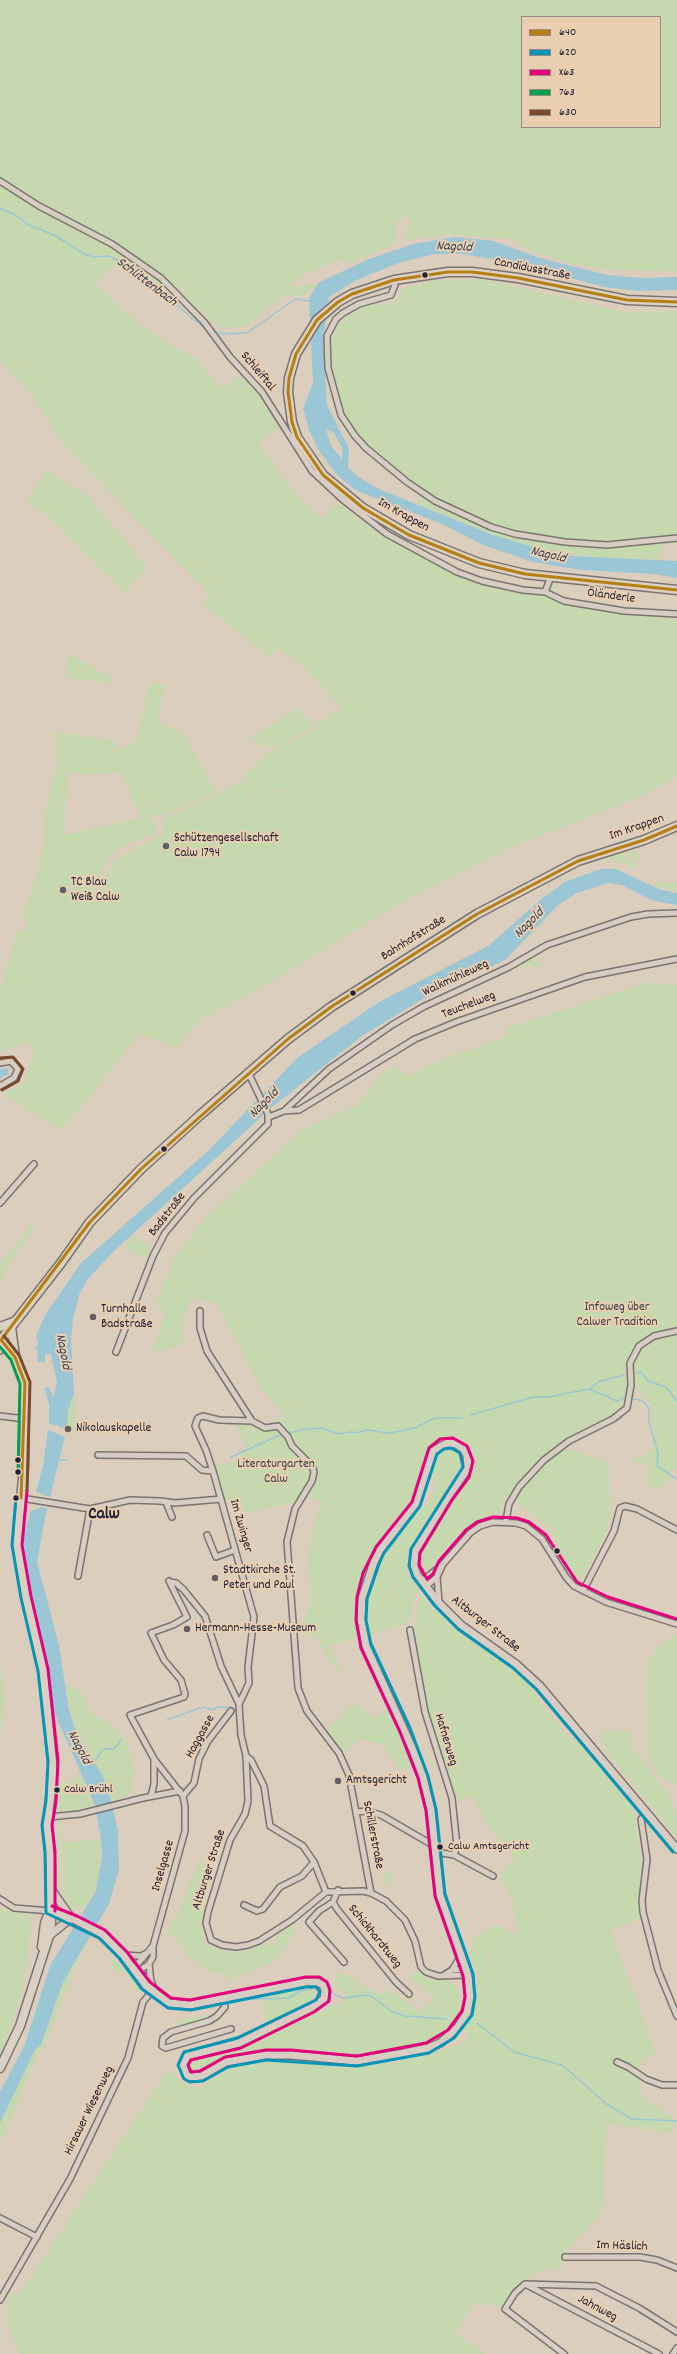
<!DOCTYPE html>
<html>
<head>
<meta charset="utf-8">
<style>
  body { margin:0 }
  #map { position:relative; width:677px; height:2354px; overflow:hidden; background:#dccebd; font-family:Dekko,sans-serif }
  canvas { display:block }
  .legend { position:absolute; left:521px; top:16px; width:140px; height:112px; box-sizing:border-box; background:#e9cfb0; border:1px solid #998a81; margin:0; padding:5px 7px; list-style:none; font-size:12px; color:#22223b }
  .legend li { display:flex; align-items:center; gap:8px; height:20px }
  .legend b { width:20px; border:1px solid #998a81 }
</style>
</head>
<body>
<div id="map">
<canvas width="677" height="2354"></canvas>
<ul class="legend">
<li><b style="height:5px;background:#b77e12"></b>640</li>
<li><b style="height:5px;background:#0595b8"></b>620</li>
<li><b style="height:5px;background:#e5007d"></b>X63</li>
<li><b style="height:5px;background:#029f50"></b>763</li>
<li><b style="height:5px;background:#7a4b2a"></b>630</li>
</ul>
</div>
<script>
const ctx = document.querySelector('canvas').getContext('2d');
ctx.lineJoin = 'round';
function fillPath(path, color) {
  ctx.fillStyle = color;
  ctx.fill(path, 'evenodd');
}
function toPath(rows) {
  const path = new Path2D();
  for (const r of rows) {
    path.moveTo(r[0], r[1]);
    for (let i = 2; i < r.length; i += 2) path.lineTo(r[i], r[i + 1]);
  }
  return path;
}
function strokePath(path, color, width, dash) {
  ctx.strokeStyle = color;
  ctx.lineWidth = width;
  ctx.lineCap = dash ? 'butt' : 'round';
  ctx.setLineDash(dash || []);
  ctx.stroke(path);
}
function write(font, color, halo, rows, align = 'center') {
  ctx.font = font + ' Dekko,sans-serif';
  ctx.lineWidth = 4;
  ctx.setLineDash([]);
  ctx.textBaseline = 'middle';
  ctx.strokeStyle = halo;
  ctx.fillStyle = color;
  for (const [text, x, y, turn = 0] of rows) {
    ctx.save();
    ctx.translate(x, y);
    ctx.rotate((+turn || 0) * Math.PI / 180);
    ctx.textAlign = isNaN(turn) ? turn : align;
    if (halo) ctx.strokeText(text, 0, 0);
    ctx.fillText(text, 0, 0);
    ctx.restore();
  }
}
const green = toPath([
  [0,0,677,0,677,272,607,269,572,264,529,250,510,239,445,234,406,240,405,234,410,224,408,215,395,221,395,244,350,263,342,259,312,270,292,282,293,287,318,283,304,295,281,297,245,327,219,327,198,310,177,286,153,288,118,263,94,282,140,325,177,349,195,357,221,389,241,376,259,395,278,427,258,444,298,497,321,519,339,503,359,520,385,537,474,578,517,589,557,583,554,601,677,620,677,776,641,796,512,847,407,899,257,990,203,1018,176,1047,138,1034,92,1094,61,1130,3,1094,24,1083,34,1050,25,1041,0,1053,0,991,17,931,28,928,22,915,37,875,44,841,46,806,58,763,77,761,57,762,57,732,115,741,117,749,105,756,136,741,149,684,159,682,164,685,157,722,183,734,216,791,166,815,154,814,140,818,137,811,200,779,177,737,199,779,137,809,120,773,153,755,120,772,91,775,68,772,64,835,151,816,157,832,121,847,107,858,93,888,96,893,107,886,104,880,115,860,164,833,162,820,243,781,247,782,251,785,254,796,223,815,225,822,224,816,258,795,290,790,322,767,326,759,321,766,290,789,255,795,251,784,243,775,269,753,317,728,315,724,342,709,304,667,277,648,268,656,202,603,209,594,63,444,27,389,0,361],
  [522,17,660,17,660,127,522,127],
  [480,279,626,312,677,311,677,543,662,545,659,559,616,559,546,551,493,535,418,504,420,487,367,444,348,421,341,403,330,361,331,337,339,323,360,308,394,302,404,288,440,280],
  [46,470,88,496,147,567,124,592,46,515,26,503],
  [68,653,112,678,110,683,66,677],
  [297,708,315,726,277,747,264,746,250,738],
  [630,849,640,856,639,861,631,858,628,850],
  [625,850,627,860,637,864,636,867,632,868,606,856],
  [653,882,677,883,677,891,656,886],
  [535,956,542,967,513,967],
  [649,982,677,985,677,1470,675,1469,661,1490,646,1483,651,1467,627,1458,643,1457,652,1450,652,1406,634,1386,628,1364,624,1371,627,1384,624,1403,611,1416,582,1429,560,1443,564,1448,609,1463,611,1511,607,1530,583,1577,577,1578,567,1564,550,1528,507,1494,499,1511,482,1518,460,1532,430,1568,424,1567,421,1557,423,1549,476,1466,475,1454,469,1445,457,1436,443,1437,429,1445,425,1454,414,1496,373,1551,363,1575,357,1600,357,1616,361,1636,328,1646,341,1672,339,1673,326,1655,317,1636,298,1634,310,1605,309,1550,320,1501,306,1496,314,1479,309,1480,296,1506,292,1503,244,1512,239,1499,226,1501,215,1466,230,1463,246,1449,280,1433,247,1449,236,1425,249,1425,258,1430,263,1425,287,1417,262,1390,215,1302,190,1297,181,1330,184,1345,152,1351,165,1316,163,1310,156,1303,173,1260,204,1219,303,1129,356,1106,380,1076,393,1066,408,1076,432,1064,509,1035,507,1028],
  [32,1223,36,1225,11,1260,0,1283,0,1264],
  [131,1236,151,1247,145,1259,125,1248],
  [74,1394,76,1420,76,1433,71,1431,69,1427,67,1428,68,1410],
  [450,1446,456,1448,464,1456,465,1468,459,1477,443,1469,455,1476,412,1545,408,1554,406,1571,419,1590,415,1594,409,1622,367,1635,365,1614,373,1576,382,1559,400,1535,416,1513,429,1502,435,1490,434,1475,431,1469,434,1459,440,1450],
  [421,1595,449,1623,495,1654,531,1683,539,1701,566,1734,581,1745,633,1806,641,1861,639,1897,642,1919,610,1929,656,2054,641,2059,641,2097,676,2119,673,2133,606,2123,602,2212,563,2254,563,2268,544,2270,523,2280,501,2307,475,2302,455,2333,485,2354,19,2354,7,2322,7,2302,11,2292,17,2295,21,2292,168,2069,179,2081,200,2089,227,2069,258,2061,292,2060,347,2068,390,2063,426,2055,469,2041,465,2029,474,2011,477,1977,502,1962,514,1934,519,1931,512,1902,505,1885,499,1878,515,1858,485,1821,472,1796,456,1801,452,1785,445,1770,428,1712,413,1629],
  [677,1634,677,1784,660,1777,648,1761,646,1686,648,1662,657,1647],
  [0,1648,4,1700,0,1744],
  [71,1684,73,1689,78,1689,91,1713,113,1727,127,1741,134,1770,131,1793,125,1797,111,1801,103,1776,74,1726,66,1686],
  [355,1703,373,1718,390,1707,414,1767,400,1770,381,1744,360,1739,342,1754,325,1731],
  [607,1731,629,1731,634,1750,661,1786,668,1792,677,1820,677,1838,613,1761,599,1736],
  [82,1776,94,1805,76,1812,58,1812,58,1785],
  [60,1824,65,1842,101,1839,98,1882,85,1910,77,1905,74,1910,64,1897],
  [57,1831,61,1894,58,1889,53,1832],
  [200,1860,215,1866,203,1909,201,1923,203,1941,214,1948,232,1952,248,1950,272,1941,282,1952,274,1961,228,1981,223,1972,210,1972,201,1967,188,1956,176,1938,167,1936,171,1919,176,1921,189,1883],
  [41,1867,46,1870,46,1903,44,1905,44,1875],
  [388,1871,393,1884,387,1886,383,1873],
  [0,1902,0,1908,4,1910,31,1916,27,1961,17,2010,0,2055],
  [496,1924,513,1934,502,1961,478,1975,469,1952,474,1947,471,1940],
  [292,1925,296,1929,282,1951,273,1940],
  [85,1943,87,1944,75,1967,44,2047,41,2046,0,2144,0,2123,35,2050,41,2045,63,1982],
  [114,1959,137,1982,142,1991,133,1990,135,1983,126,1974,109,1969],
  [417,1970,426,1978,433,1980,447,1980,456,1986,459,1991,460,2006,457,2015,450,2026,437,2038,416,2045,346,2056,275,2048,226,2057,226,2059,197,2072,189,2068,192,2060,197,2057,224,2053,240,2048,309,2015,342,2003,344,1997,363,1985,381,1995,389,1989,419,2011,435,1999,409,1977],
  [337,1973,348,1975,362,1985,346,1995,339,1990,334,1982],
  [309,1986,313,1988,315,1995,312,2001,268,2023,260,1994],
  [207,2015,207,2020,175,2029,178,2020]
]);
const water = toPath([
  [455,237,493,241,540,258,607,275,642,278,677,277,677,290,637,291,605,287,503,261,463,254,434,254,398,263,357,280,329,297,323,341,327,405,349,448,348,468,360,478,381,490,493,535,546,551,573,556,677,561,677,578,654,574,581,570,533,562,483,545,442,524,355,490,335,473,319,451,309,430,303,408,313,383,309,298,318,283,369,259,413,244],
  [326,429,333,432,342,447,342,459,331,446],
  [600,869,616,869,661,890,677,893,677,905,651,900,622,885,608,883,577,893,558,905,505,960,421,1000,362,1036,272,1107,113,1252,87,1280,79,1295,73,1320,71,1340,74,1394,68,1410,67,1428,45,1518,37,1562,59,1645,69,1710,74,1726,84,1746,103,1776,111,1801,118,1831,119,1870,109,1904,63,1982,41,2045,35,2050,0,2123,0,2092,25,2044,50,1966,96,1891,102,1856,101,1839,95,1805,53,1710,47,1662,29,1591,23,1553,23,1538,43,1466,49,1423,49,1404,44,1388,49,1387,53,1398,57,1383,51,1354,45,1354,45,1362,38,1362,37,1349,34,1347,37,1347,38,1340,36,1337,45,1315,81,1263,209,1150,297,1058,379,1002,488,946,543,898,565,882],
  [4,1068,9,1069,8,1074,0,1079,0,1069]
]);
const pier = toPath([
  [48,1423,55,1426,57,1424,59,1427,68,1431,65,1437,46,1429],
  [35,1491,52,1498,49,1509,42,1507,30,1511]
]);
const stream = toPath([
  [0,208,17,216,27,224,56,236,84,254,93,257,109,256,123,263,136,271,203,327],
  [214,331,223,334,247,333,291,302,296,299,309,301],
  [637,1373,641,1372,648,1381,666,1387,677,1401],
  [589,1389,612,1399,618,1401,624,1398],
  [632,1399,641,1400,649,1408,649,1423,658,1453,657,1466,677,1479],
  [471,1415,533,1397,548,1397,589,1389,598,1382,624,1375],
  [231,1457,278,1436,300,1430,322,1428,339,1434,350,1432,356,1433,367,1430,390,1433,415,1428,435,1418,462,1418],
  [59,1460,67,1460],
  [167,1720,203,1707,213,1710,218,1707,231,1707],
  [94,1762,101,1752,104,1749,114,1749,121,1740],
  [330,1992,343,1998,367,1995,373,1997,391,2011,405,2016,446,2019],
  [253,1999,288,1998,301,1991,312,1989],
  [477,2023,514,2052,562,2065,608,2105,632,2119,677,2121]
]);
const street = toPath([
  [0,181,39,206,112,244,161,278,204,322,230,357,262,392,312,471,342,499,387,534,457,572,482,581,523,590,545,592,564,601,624,611,677,614],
  [394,280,395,285,391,295,359,304,343,313,336,319,327,336,328,368,341,415,355,436,366,448,407,482,435,501,491,527,515,534,565,542,607,545,677,538],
  [545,592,550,579],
  [0,1063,11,1061,18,1069,14,1078,0,1086],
  [284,1111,299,1110,415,1039,456,1022,585,977,677,959],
  [269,1117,284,1111,329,1069,392,1025,423,1007,509,967,547,945,631,917,648,914,677,913],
  [0,1203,34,1164],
  [200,1311,200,1328,207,1351,252,1421],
  [0,1351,7,1346],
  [116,1352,153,1256,165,1233,194,1198,268,1124,268,1114,248,1072],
  [0,1416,25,1419],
  [98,1455,186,1456,202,1470,213,1471],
  [21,1498,90,1509,130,1500,160,1501,175,1503,221,1499],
  [166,1502,172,1517],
  [506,1521,509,1504,519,1487,544,1460,569,1441,613,1419,627,1408,631,1385,630,1363,639,1346,654,1336,677,1331],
  [207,1535,216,1557,235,1550],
  [78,1576,90,1509],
  [437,1577,439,1602],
  [422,1581,441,1566],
  [170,1582,176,1583,183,1589,205,1616,221,1666,239,1704,241,1735,246,1756,248,1801,245,1814,230,1840,208,1912,206,1923,211,1940,222,1945,236,1947,248,1945,259,1941,292,1920,326,1892,363,1891,371,1893,386,1901,405,1920,415,1941,421,1967,426,1972,438,1976,468,1975],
  [425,1587,437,1577,443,1564,470,1533,480,1526,493,1522,516,1523,526,1526,542,1539,566,1577,574,1586,606,1602,677,1624],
  [583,1591,614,1531,620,1508,625,1506,637,1509,677,1530],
  [410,1630,425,1712,452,1798,457,1846,454,1855],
  [239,1704,249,1683,248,1667,254,1617,213,1471,206,1450,195,1426,198,1418,203,1416,219,1420,252,1421,265,1428,278,1426,288,1437,292,1446,312,1466,314,1472,312,1481,295,1509,287,1542,298,1688,307,1711,339,1753,349,1775,371,1893],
  [246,1756,251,1760,264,1786,270,1826,303,1846,314,1862,326,1892],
  [151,1796,154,1784,154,1759],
  [183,1796,194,1783,199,1759,208,1741,231,1711],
  [356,1812,367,1811,381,1815,431,1844,436,1844],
  [647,1813,641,1819,647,1859,642,1901,643,1912,658,1970,677,2016],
  [49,1817,80,1814,143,1798,180,1791],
  [436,1852,454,1855,493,1876],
  [338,1890,333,1902,337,1909,396,1982,409,1994],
  [0,1899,14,1908,50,1911],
  [333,1902,319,1911,309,1922,344,1962],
  [244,1905,257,1911,263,1909,280,1887,302,1876,314,1862],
  [123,1955,141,1956,147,1953],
  [149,1964,151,1983],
  [134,1968,153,1946],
  [452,1970,467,1969],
  [137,1972,149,1964,153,1957,153,1946,185,1831,185,1807,183,1796,154,1759,130,1715,184,1697,185,1694,181,1680,164,1660,151,1633,173,1625,187,1617,169,1581],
  [444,1975,452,1970,462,1954],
  [223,1998,225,2007,217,2016,209,2021,171,2032,163,2038,162,2046,166,2048,231,2029],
  [617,2062,628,2067,646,2079,662,2085,677,2085],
  [0,2218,37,2237],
  [565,2257,640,2257,657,2260,677,2268],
  [527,2285,659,2354],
  [0,2300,70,2179,128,2058,143,2002,153,1990],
  [564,2354,505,2309,515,2293,525,2284,596,2286,639,2308,677,2332],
  [673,2354,677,2348]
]);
const secondary = toPath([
  [51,1889,71,1918],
  [50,1911,75,1920,102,1934,123,1955,146,1986,169,2003,190,2005,306,1982,318,1982,323,1985,325,1990,324,1999,311,2008,239,2043,187,2056,183,2065,186,2075,190,2077,202,2076,226,2062,266,2055,291,2055,357,2061,404,2053,428,2048,440,2043,458,2027,467,2013,470,1997,468,1975,440,1895,431,1810,423,1777,413,1750,366,1646,361,1620,362,1598,374,1562,380,1550,416,1504,433,1451,447,1443,456,1444,463,1449,467,1455,468,1468,448,1497,415,1551,414,1566,417,1575,439,1603,461,1625,516,1664,540,1686,677,1849],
  [49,1936,71,1918],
  [139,1973,151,1983,153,1990]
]);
const primary = toPath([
  [677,302,627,300,518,278,472,272,448,272,394,280,352,294,338,302,317,320,296,354,289,378,288,392,292,422,297,437,323,475,363,508,409,535,479,563,525,574,677,590],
  [0,1327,16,1321],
  [11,1327,15,1356],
  [0,1339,15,1357,25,1383,24,1467,17,1545,26,1597,43,1670,53,1772,47,1825,51,1868,51,1924,49,1936,20,2026,0,2068],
  [1,1340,61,1263,90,1222,141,1169,199,1116,288,1039,331,1007,477,914,578,861,644,840,677,826],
  [42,1947,45,1923,49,1913]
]);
const bus1 = toPath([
  [677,302,627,300,518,278,472,272,448,272,394,280,352,294,338,302,317,320,296,354,289,378,288,392,292,422,297,437,323,475,363,508,409,535,479,563,525,574,677,590],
  [1,1340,90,1222,141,1169,288,1039,331,1007,477,914,578,861,644,840,677,826],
  [1,1340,15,1357,25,1383,21,1498]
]);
const bus2 = toPath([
  [16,1498,12,1545,21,1598,38,1671,48,1761,46,1801,42,1825,45,1852,46,1913,99,1938,119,1958,142,1989,168,2008,191,2010,306,1987,316,1987,320,1992,316,2000,237,2038,184,2052,178,2065,184,2079,190,2082,203,2081,228,2067,266,2060,357,2066,429,2053,454,2038,472,2015,475,1997,473,1974,445,1894,436,1809,428,1776,410,1728,371,1644,366,1620,367,1599,379,1564,384,1553,420,1506,437,1454,444,1449,451,1448,460,1453,463,1467,411,1549,409,1566,413,1577,435,1606,458,1629,513,1668,536,1689,673,1852]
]);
const bus3 = toPath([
  [27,1491,22,1545,31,1596,48,1669,58,1761,56,1802,52,1825,55,1852,55,1911],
  [52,1906,77,1916,105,1930,127,1952,150,1982,171,1998,190,2000,306,1977,319,1977,327,1982,330,1990,329,2001,314,2012,241,2048,191,2060,188,2065,191,2072,200,2071,225,2057,266,2050,291,2050,357,2056,426,2043,448,2030,462,2011,465,1997,463,1976,435,1896,426,1811,418,1778,400,1732,361,1648,356,1620,357,1597,363,1573,376,1547,412,1502,429,1448,440,1439,453,1438,467,1446,473,1461,469,1477,452,1500,420,1553,419,1565,427,1579,433,1574,439,1561,466,1530,477,1522,493,1517,517,1518,529,1522,546,1535,577,1582,608,1597,677,1619]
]);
const bus4 = toPath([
  [0,1347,11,1360,20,1384,18,1472]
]);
const bus5 = toPath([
  [0,1058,13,1057,23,1069,18,1081,2,1090],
  [4,1336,19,1355,30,1382,27,1491]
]);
const markers = [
  [425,275,3.5,"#22223b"],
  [166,846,4,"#635e68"],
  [63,890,4,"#635e68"],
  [353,993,3.5,"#22223b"],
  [164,1149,3.5,"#22223b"],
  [93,1317,4,"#635e68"],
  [68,1429,4,"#635e68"],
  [18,1460,3.5,"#22223b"],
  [18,1472,3.5,"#22223b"],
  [16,1498,3.5,"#22223b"],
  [557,1551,3.5,"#22223b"],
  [215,1578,4,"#635e68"],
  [187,1629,4,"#635e68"],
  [338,1781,4,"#635e68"],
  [57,1790,3.5,"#22223b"],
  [440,1847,3.5,"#22223b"]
];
const busNames = [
  ["Calw Brühl",64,1790],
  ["Calw Amtsgericht",448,1847]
];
const streetNames = [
  ["Candidusstraße",532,270,11],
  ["Schleiftal",257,372,50],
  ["Im Krappen",403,516,29],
  ["Öländerle",611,597,8],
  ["Im Krappen",637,828,-19],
  ["Bahnhofstraße",414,939,-32],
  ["Walkmühleweg",456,979,-25],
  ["Teuchelweg",469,1006,-21],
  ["Badstraße",168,1215,-52],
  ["Im Zwinger",240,1526,74],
  ["Altburger Straße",485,1625,38],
  ["Haggasse",201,1737,-61],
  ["Hafnerweg",445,1740,73],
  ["Schillerstraße",372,1835,79],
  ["Inselgasse",164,1866,-74],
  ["Altburger Straße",210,1870,-72],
  ["Schickhardtweg",374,1937,51],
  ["Hirsauer Wiesenweg",90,2111,-64],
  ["Im Häslich",622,2247,2],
  ["Jahnweg",597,2309,28]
];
const poiNames = [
  ["Schützengesellschaft",174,839],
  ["Calw 1794",174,854],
  ["TC Blau",71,883],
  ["Weiß Calw",71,898],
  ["Turnhalle",101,1310],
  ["Badstraße",101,1325],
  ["Nikolauskapelle",76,1429],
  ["Stadtkirche St.",223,1571],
  ["Peter und Paul",223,1586],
  ["Hermann-Hesse-Museum",195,1629],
  ["Amtsgericht",346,1781]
];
const parkNames = [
  ["Infoweg über",617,1308],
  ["Calwer Tradition",617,1323],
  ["Literaturgarten",276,1465],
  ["Calw",276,1480]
];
const waterNames = [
  ["Nagold",454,248,3],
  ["Schlittenbach",146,283,37],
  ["Nagold",548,556,13],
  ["Nagold",530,924,-45],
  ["Nagold",265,1104,-45],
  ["Nagold",62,1352,79],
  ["Nagold",78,1748,62]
];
const districtNames = [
  ["Calw",104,1516]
];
fillPath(green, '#c5d8ae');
fillPath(water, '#9bc6d6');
fillPath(pier, '#dccebd');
strokePath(stream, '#9bc6d6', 1.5);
strokePath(street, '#7a7471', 8);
strokePath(secondary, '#7a7471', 10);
strokePath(primary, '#7a7471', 11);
strokePath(street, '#d7cdc2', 5);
strokePath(secondary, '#d7cdc2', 7);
strokePath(primary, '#dbd1c2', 8);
strokePath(bus1, '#b77e12', 3);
strokePath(bus2, '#0595b8', 3);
strokePath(bus3, '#e5007d', 3);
strokePath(bus4, '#029f50', 3);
strokePath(bus5, '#7a4b2a', 3);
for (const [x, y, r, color] of markers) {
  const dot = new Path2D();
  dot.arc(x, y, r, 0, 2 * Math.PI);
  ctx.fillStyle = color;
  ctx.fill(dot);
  strokePath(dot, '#e9cfb0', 1.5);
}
write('12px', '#22223b', '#e9cfb0', busNames, 'left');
write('13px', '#22223b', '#e9cfb0', streetNames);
write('13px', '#22223b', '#e9cfb0', poiNames, 'left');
write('13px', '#383f4a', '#e9cfb0', parkNames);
write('italic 14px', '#35425c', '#e9cfb0', waterNames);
write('bold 17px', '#22223b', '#e9cfb0', districtNames);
</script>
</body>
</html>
